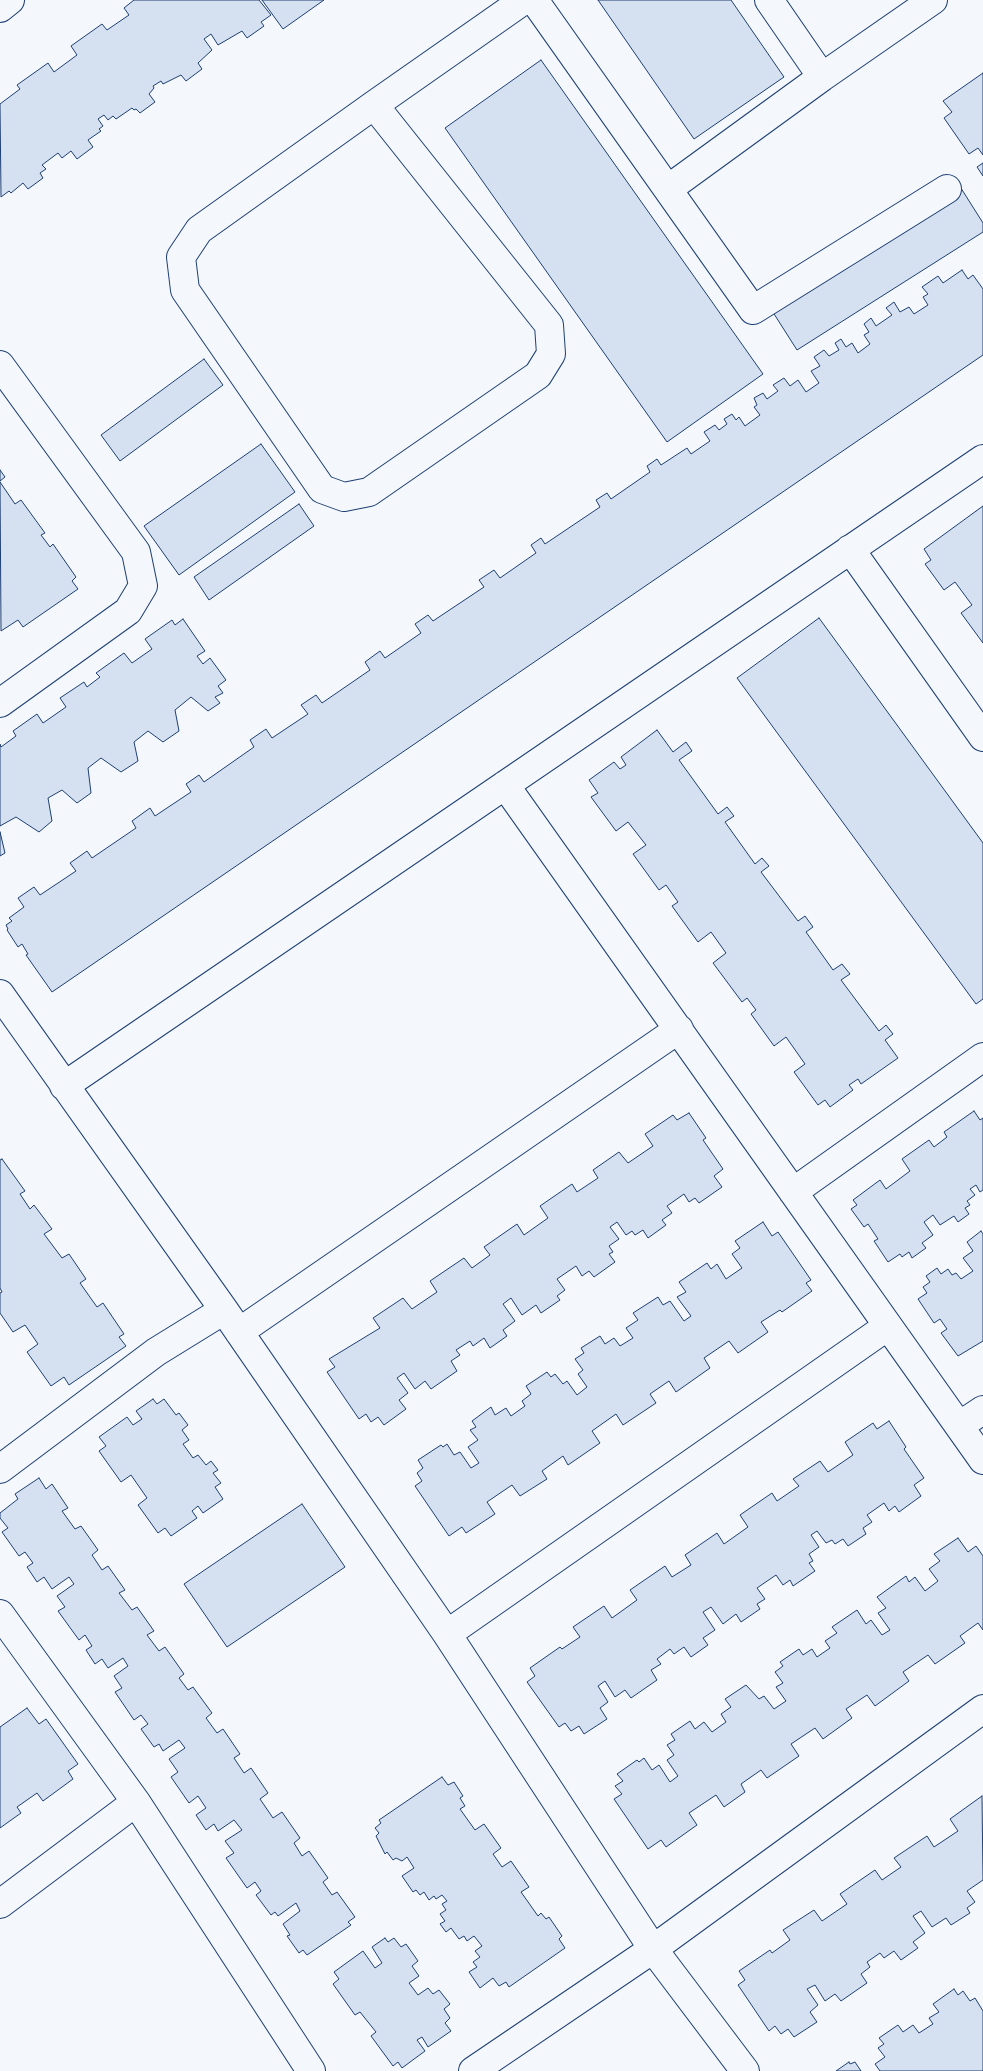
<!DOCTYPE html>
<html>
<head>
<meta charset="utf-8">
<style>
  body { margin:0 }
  canvas { display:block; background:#f4f7fb }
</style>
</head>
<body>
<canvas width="983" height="2071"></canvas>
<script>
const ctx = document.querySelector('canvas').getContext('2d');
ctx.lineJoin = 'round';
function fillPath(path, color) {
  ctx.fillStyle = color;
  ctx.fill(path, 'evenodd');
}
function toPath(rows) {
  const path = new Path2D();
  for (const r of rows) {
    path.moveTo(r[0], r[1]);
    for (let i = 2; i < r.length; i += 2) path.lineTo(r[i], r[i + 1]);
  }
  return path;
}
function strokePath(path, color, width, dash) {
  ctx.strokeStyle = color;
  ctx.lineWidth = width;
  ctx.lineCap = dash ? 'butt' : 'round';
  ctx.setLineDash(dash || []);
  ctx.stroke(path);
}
const building = toPath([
  [134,0,259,0,271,15,261,22,264,26,247,38,242,31,218,45,211,34,204,39,212,50,198,63,202,69,186,81,181,75,163,84,161,81,153,86,154,88,149,94,155,102,140,113,136,109,134,110,132,108,116,119,113,116,108,120,104,115,98,119,103,126,99,129,101,131,88,140,93,147,77,159,71,151,62,158,58,153,42,165,46,169,40,173,43,178,28,189,23,183,11,193,9,191,1,197,0,104,20,89,17,85,48,63,54,72,77,55,71,46,102,24,107,30,129,15,124,8,134,0],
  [262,0,324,0,283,29,262,0],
  [598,0,731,0,784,77,694,139,598,0],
  [541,60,763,374,667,442,445,128,541,60],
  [983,73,983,155,978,148,969,154,944,118,952,112,943,101,983,73],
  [983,163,983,176,977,167,983,163],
  [959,185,983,223,983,232,797,350,769,306,959,185],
  [962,270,968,279,973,275,983,289,983,355,52,992,26,955,28,954,22,944,18,947,7,930,8,929,6,925,12,921,9,918,24,907,18,898,34,887,40,895,76,871,70,863,87,851,92,858,136,828,132,821,150,808,155,816,191,792,186,784,199,775,204,782,254,747,250,740,266,729,272,738,308,714,301,705,316,695,322,703,370,670,365,662,380,651,385,658,421,633,415,624,428,615,433,621,484,587,479,580,494,570,500,578,536,553,531,545,541,538,545,544,600,507,596,500,607,493,611,499,650,472,647,466,657,459,661,465,687,448,691,454,710,441,704,432,715,425,719,430,727,424,724,419,732,414,736,420,739,417,745,426,760,415,754,407,757,405,754,398,763,393,767,399,778,391,773,385,784,378,790,386,798,380,806,392,819,383,811,371,820,366,814,357,824,350,829,356,839,350,835,343,841,339,846,347,852,343,858,353,870,344,864,335,869,332,864,324,871,318,876,326,892,315,886,308,894,302,900,312,909,307,914,314,928,305,923,297,928,294,922,287,938,276,943,283,962,270],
  [204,359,223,385,120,461,101,435,204,359],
  [261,444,295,492,179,575,144,526,261,444],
  [0,470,5,477,0,481,0,470],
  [0,482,15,504,21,500,45,533,41,535,50,547,53,544,76,577,72,581,78,589,23,627,18,620,1,631,0,482],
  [299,504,314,526,209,600,194,577,299,504],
  [983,506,983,643,961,613,972,605,955,582,944,590,925,564,931,560,924,549,983,506],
  [819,618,983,843,983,999,976,1004,737,678,819,618],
  [183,619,205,651,197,656,203,664,210,658,226,680,218,686,223,693,215,697,220,703,208,711,191,697,175,710,179,731,163,742,148,731,134,742,138,761,121,772,101,758,88,768,91,793,77,803,62,790,48,798,52,821,39,832,16,817,0,826,0,744,1,747,16,736,13,731,37,714,43,723,66,707,60,698,84,682,87,687,100,677,96,673,124,653,132,663,152,649,145,639,172,620,175,625,183,619],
  [657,730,673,752,686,742,692,751,679,760,718,814,727,807,734,816,725,822,755,864,762,858,769,866,761,872,798,921,805,916,813,927,806,932,833,970,842,964,850,974,841,980,879,1031,886,1025,893,1034,885,1040,898,1058,861,1084,858,1079,849,1085,853,1090,830,1107,825,1100,818,1105,794,1072,805,1064,786,1037,774,1046,751,1014,756,1010,747,998,742,1002,713,963,726,953,711,932,698,942,672,906,678,902,666,885,659,890,633,854,646,845,628,822,616,831,591,797,598,793,589,780,614,762,620,769,626,765,621,757,657,730],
  [0,832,5,853,0,856,0,832],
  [974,1111,980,1120,983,1118,983,1190,980,1192,976,1185,970,1189,975,1195,967,1201,970,1205,965,1208,969,1214,958,1222,954,1216,940,1225,933,1215,924,1222,933,1235,922,1243,926,1248,912,1258,909,1252,902,1257,900,1254,888,1262,874,1241,878,1239,868,1224,864,1227,851,1209,857,1205,853,1200,880,1180,886,1189,910,1171,902,1159,929,1140,934,1147,947,1137,944,1132,974,1111],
  [689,1113,706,1138,703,1140,723,1169,714,1176,722,1187,699,1203,695,1198,689,1202,684,1194,667,1206,672,1213,662,1220,666,1225,648,1238,643,1230,635,1235,632,1231,626,1235,617,1222,610,1227,619,1239,609,1246,613,1252,609,1254,615,1262,594,1277,589,1271,582,1276,576,1266,557,1279,565,1290,557,1296,560,1300,541,1313,536,1305,522,1315,511,1298,503,1304,515,1321,503,1330,507,1336,490,1348,484,1338,473,1346,470,1341,456,1350,460,1355,451,1361,457,1371,431,1389,425,1381,415,1389,404,1373,397,1378,408,1393,399,1400,406,1409,384,1425,378,1417,371,1422,366,1414,359,1419,327,1372,335,1367,329,1359,380,1328,373,1318,403,1298,412,1309,437,1292,430,1281,464,1258,472,1268,490,1255,484,1247,517,1224,524,1235,548,1218,540,1206,572,1184,577,1192,598,1178,593,1170,619,1152,628,1163,653,1146,645,1134,673,1115,677,1120,689,1113],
  [2,1159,25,1191,20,1194,30,1209,34,1205,52,1229,44,1234,62,1258,69,1254,86,1279,80,1283,97,1307,103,1303,124,1334,119,1337,126,1346,69,1385,64,1377,51,1386,27,1352,38,1344,25,1325,13,1332,0,1313,0,1293,2,1292,0,1288,0,1160,2,1159],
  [763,1222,772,1236,778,1232,811,1280,806,1283,812,1291,782,1312,780,1310,761,1322,768,1332,738,1353,729,1341,704,1358,710,1368,676,1392,669,1381,650,1394,656,1403,623,1425,616,1414,592,1431,600,1443,568,1465,563,1456,542,1471,547,1479,520,1496,512,1485,487,1502,495,1514,466,1533,462,1527,449,1536,415,1486,422,1481,417,1473,423,1468,418,1460,441,1445,443,1447,447,1444,454,1455,460,1452,471,1468,479,1463,468,1447,478,1440,470,1430,476,1427,472,1421,491,1407,495,1415,506,1408,511,1416,525,1406,522,1401,531,1394,526,1386,547,1372,551,1377,555,1374,563,1384,567,1381,577,1395,587,1387,578,1374,583,1370,575,1359,584,1353,581,1348,600,1336,605,1344,614,1338,620,1346,633,1338,626,1328,638,1320,633,1313,658,1297,663,1305,670,1301,684,1321,691,1316,677,1297,686,1292,679,1282,707,1263,711,1269,717,1264,726,1279,742,1268,732,1254,740,1248,735,1241,763,1222],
  [981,1231,983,1234,983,1341,958,1356,941,1333,947,1329,940,1319,934,1323,918,1299,927,1293,923,1287,930,1282,926,1276,937,1268,941,1274,948,1269,952,1275,956,1273,961,1279,973,1271,963,1258,973,1251,967,1242,981,1231],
  [153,1399,157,1404,164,1399,176,1415,179,1413,188,1425,182,1430,189,1440,183,1444,193,1458,198,1455,206,1465,211,1461,218,1470,213,1473,221,1483,215,1487,223,1499,203,1513,198,1506,192,1511,197,1518,171,1536,165,1528,158,1533,138,1505,147,1498,131,1475,121,1482,99,1451,106,1446,99,1437,127,1417,133,1425,142,1419,136,1411,153,1399],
  [889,1421,906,1447,904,1449,924,1478,914,1485,921,1496,899,1512,895,1506,889,1511,884,1503,867,1515,872,1522,863,1528,866,1534,848,1546,843,1539,835,1544,832,1540,826,1543,817,1531,811,1535,819,1547,809,1554,813,1561,809,1563,815,1571,793,1586,790,1580,783,1585,776,1575,757,1588,765,1599,757,1604,760,1609,741,1622,736,1614,723,1624,711,1607,703,1612,715,1630,703,1638,708,1645,691,1657,684,1647,674,1654,670,1649,657,1659,661,1664,651,1670,657,1680,631,1698,625,1690,615,1697,605,1681,598,1686,608,1702,600,1708,607,1719,584,1734,579,1726,571,1731,565,1723,559,1727,527,1682,535,1676,530,1668,560,1647,562,1649,580,1637,573,1627,604,1606,612,1618,637,1600,630,1590,665,1566,672,1577,691,1565,685,1555,717,1533,724,1544,748,1527,740,1515,772,1493,777,1501,799,1486,793,1479,820,1461,828,1472,853,1455,845,1442,873,1423,877,1429,889,1421],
  [39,1478,46,1489,52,1484,68,1508,62,1511,75,1529,81,1526,98,1550,92,1555,102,1570,108,1566,125,1590,119,1593,132,1610,137,1607,154,1631,147,1635,159,1651,165,1647,184,1674,179,1678,188,1690,193,1687,212,1713,206,1718,217,1733,223,1729,240,1754,234,1758,244,1773,251,1768,268,1793,260,1799,273,1818,282,1812,300,1838,294,1843,302,1856,309,1851,328,1878,323,1882,332,1895,337,1892,355,1917,348,1922,351,1925,307,1955,303,1950,299,1953,287,1936,290,1935,283,1924,300,1911,296,1903,278,1916,275,1912,271,1915,256,1895,261,1891,255,1882,247,1888,226,1858,234,1853,225,1841,242,1830,234,1820,218,1831,214,1824,206,1830,196,1815,206,1808,198,1796,189,1803,171,1777,178,1772,169,1759,185,1748,179,1740,163,1751,159,1744,154,1747,141,1729,148,1724,141,1715,134,1720,115,1692,122,1688,114,1676,128,1666,123,1658,108,1668,102,1659,95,1664,86,1650,92,1646,85,1635,79,1640,58,1611,65,1607,57,1596,74,1584,69,1577,52,1589,44,1577,37,1582,27,1567,33,1563,25,1552,19,1556,2,1532,8,1528,0,1518,0,1513,18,1499,15,1494,39,1478],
  [302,1504,345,1567,227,1647,184,1584,302,1504],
  [958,1538,968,1552,976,1546,983,1556,983,1630,978,1623,960,1636,965,1643,935,1664,928,1655,903,1672,909,1681,875,1706,867,1695,846,1709,852,1718,823,1739,815,1728,791,1744,799,1756,767,1778,761,1770,741,1784,745,1792,724,1807,716,1795,689,1813,697,1825,666,1847,661,1840,648,1849,614,1799,622,1794,615,1786,623,1781,617,1774,637,1760,639,1762,644,1758,652,1770,659,1765,670,1782,678,1776,667,1760,674,1755,667,1745,675,1740,671,1734,690,1721,695,1729,704,1722,712,1732,726,1722,721,1714,731,1707,725,1699,746,1685,759,1699,764,1696,774,1709,786,1701,776,1687,783,1683,775,1672,783,1666,780,1662,799,1649,803,1655,812,1649,817,1657,830,1648,825,1641,837,1633,832,1627,857,1610,866,1624,871,1620,882,1635,890,1630,878,1613,886,1608,877,1597,906,1576,909,1582,915,1577,925,1591,938,1581,929,1569,940,1561,934,1554,958,1538],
  [27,1708,39,1724,46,1719,78,1764,68,1771,73,1779,43,1801,37,1793,17,1807,21,1813,0,1828,0,1727,27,1708],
  [442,1777,448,1785,454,1782,463,1796,460,1798,465,1806,460,1809,475,1830,484,1824,501,1848,493,1854,502,1867,511,1861,529,1887,521,1892,538,1916,541,1913,546,1919,549,1917,562,1936,559,1939,565,1948,509,1987,506,1982,499,1986,493,1978,480,1988,469,1972,477,1967,473,1962,480,1957,475,1951,482,1946,474,1936,467,1941,464,1936,459,1939,451,1928,446,1932,440,1924,445,1921,440,1914,446,1910,442,1904,447,1901,442,1895,436,1899,434,1896,429,1900,424,1892,420,1895,416,1890,413,1892,402,1876,414,1868,407,1857,402,1861,396,1858,393,1860,387,1852,385,1854,376,1836,379,1833,375,1828,381,1823,379,1820,442,1777],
  [982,1796,983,1880,967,1891,975,1902,967,1908,970,1913,951,1925,946,1918,932,1927,921,1911,913,1916,925,1933,913,1942,918,1948,901,1960,894,1951,884,1958,880,1953,867,1962,870,1967,861,1974,867,1983,841,2001,835,1994,825,2001,815,1985,807,1989,818,2005,810,2012,817,2022,794,2037,788,2029,781,2034,775,2026,769,2031,738,1985,745,1980,739,1971,770,1950,772,1953,790,1940,783,1930,814,1910,822,1921,847,1904,840,1894,875,1870,882,1880,901,1867,894,1858,927,1836,934,1847,958,1831,950,1819,982,1796],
  [385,1938,388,1942,394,1938,401,1947,406,1944,418,1961,412,1966,419,1976,409,1983,418,1995,428,1988,433,1994,439,1990,450,2004,444,2009,450,2018,445,2023,451,2031,428,2047,422,2037,417,2040,425,2051,402,2068,398,2062,393,2066,371,2036,376,2032,360,2012,355,2015,333,1984,339,1979,334,1972,363,1951,375,1968,382,1963,372,1947,385,1938],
  [954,1989,958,1995,963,1991,970,2001,975,1998,983,2011,983,2071,880,2071,875,2064,885,2057,878,2048,884,2044,879,2038,898,2025,903,2032,913,2025,919,2033,933,2024,929,2018,939,2012,933,2004,954,1989],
  [849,2062,850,2064,855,2062,861,2071,836,2071,849,2062]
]);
const street = toPath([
  [534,0,753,310,947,189],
  [0,8,10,0],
  [822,77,933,0],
  [374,105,549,325,551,354,538,375,369,492,344,497,322,489,185,290,181,257,199,230,374,105,524,0],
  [668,189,822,77,769,0],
  [0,365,136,552,143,586,128,611,0,703],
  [850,549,983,737],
  [505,785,983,1460],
  [0,994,224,1310,447,1634,653,1949,745,2071],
  [64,1086,983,459],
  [793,1192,983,1057],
  [239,1332,679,1029],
  [959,1426,983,1410],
  [0,1469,156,1352,224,1310],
  [0,1614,136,1802,311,2071],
  [447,1634,888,1326],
  [0,1904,136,1802],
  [473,2071,653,1949,983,1709]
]);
fillPath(building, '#d5e0f0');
strokePath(building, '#1d3f73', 1);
strokePath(street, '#1d3f73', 30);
strokePath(street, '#f4f7fb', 28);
</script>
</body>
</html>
